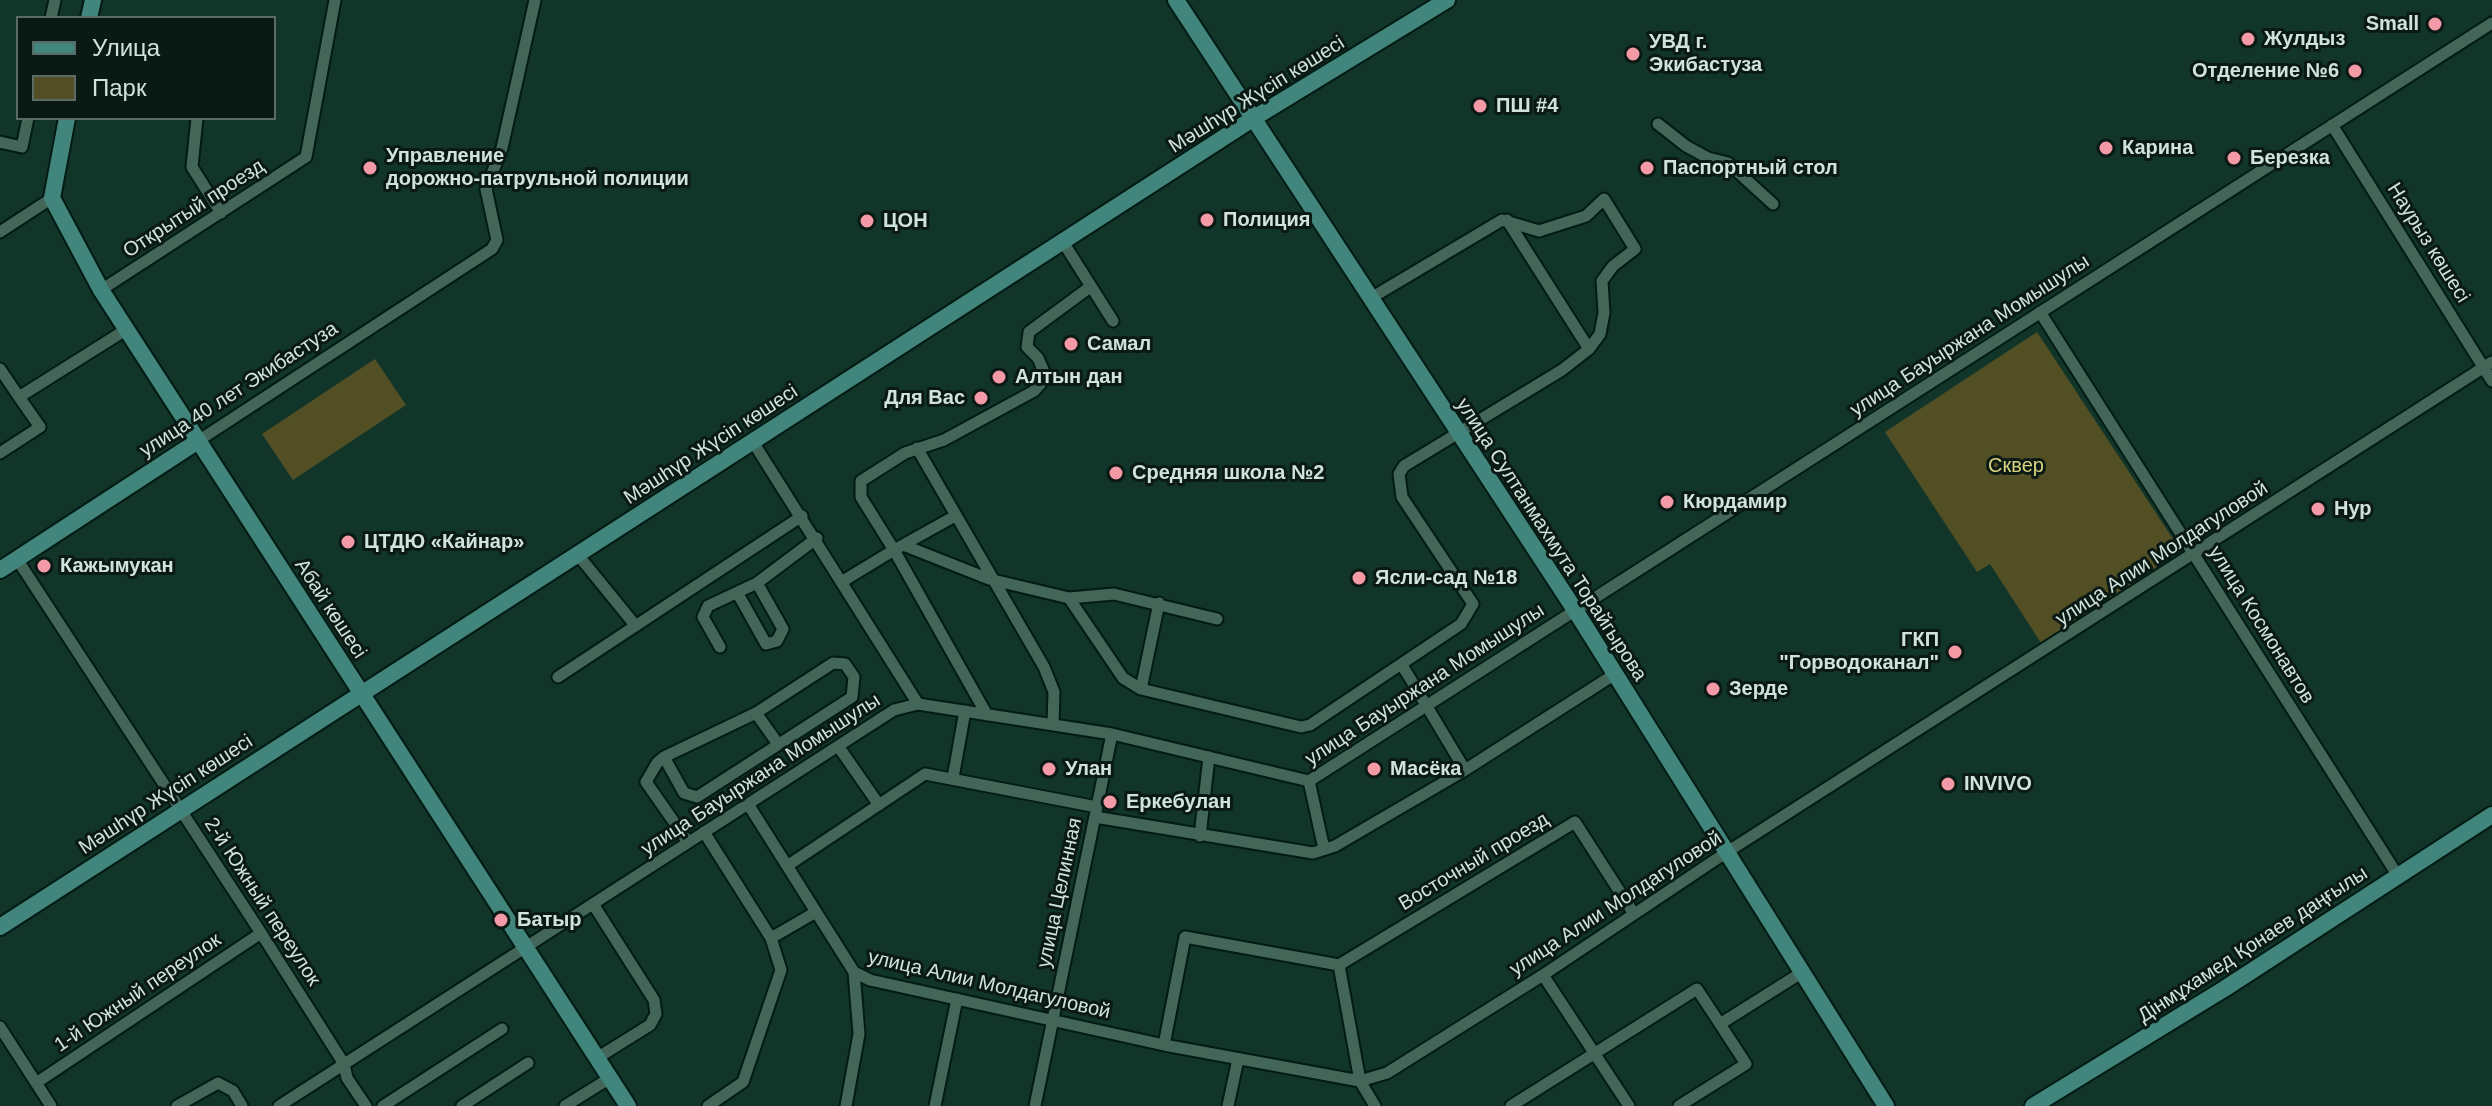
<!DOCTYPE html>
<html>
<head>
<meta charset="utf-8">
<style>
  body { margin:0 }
  #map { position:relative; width:2492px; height:1106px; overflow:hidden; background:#123529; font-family:Arial,sans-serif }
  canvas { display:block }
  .legend { position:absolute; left:16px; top:16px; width:260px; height:104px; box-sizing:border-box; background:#0b1914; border:2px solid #5a6a64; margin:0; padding:10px 14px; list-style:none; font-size:24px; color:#d0e3db }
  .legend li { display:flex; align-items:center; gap:16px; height:40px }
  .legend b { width:40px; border:2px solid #5a6a64 }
</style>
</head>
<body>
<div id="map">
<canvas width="2492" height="1106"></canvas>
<ul class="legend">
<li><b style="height:10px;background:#42857d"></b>Улица</li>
<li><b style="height:22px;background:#524f25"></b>Парк</li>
</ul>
</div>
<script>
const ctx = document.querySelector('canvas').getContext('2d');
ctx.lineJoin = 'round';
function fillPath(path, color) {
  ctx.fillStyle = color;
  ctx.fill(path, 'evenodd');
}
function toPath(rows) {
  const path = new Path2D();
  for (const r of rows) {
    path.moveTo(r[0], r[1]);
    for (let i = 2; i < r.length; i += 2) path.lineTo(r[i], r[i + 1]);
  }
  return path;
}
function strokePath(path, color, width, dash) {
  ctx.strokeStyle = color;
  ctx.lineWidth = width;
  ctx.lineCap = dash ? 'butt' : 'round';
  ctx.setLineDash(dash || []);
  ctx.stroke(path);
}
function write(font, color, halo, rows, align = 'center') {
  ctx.font = font + ' Arial,sans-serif';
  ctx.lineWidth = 6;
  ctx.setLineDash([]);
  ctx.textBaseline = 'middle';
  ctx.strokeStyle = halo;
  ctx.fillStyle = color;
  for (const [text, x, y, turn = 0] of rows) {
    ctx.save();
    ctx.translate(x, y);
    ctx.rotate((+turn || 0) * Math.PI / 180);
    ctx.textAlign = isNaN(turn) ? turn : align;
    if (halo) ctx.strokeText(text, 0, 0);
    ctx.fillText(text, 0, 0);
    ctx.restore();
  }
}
const green = toPath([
  [2037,332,2181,551,2041,643,1990,564,1977,572,1885,432],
  [375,359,406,405,293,480,262,434]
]);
const street = toPath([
  [51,18,55,0],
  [197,118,192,167,221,213],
  [1658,124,1686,146,1708,158,1728,163,1773,204],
  [2332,125,2492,381],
  [0,142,22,147,28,118],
  [1507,220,1589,349],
  [0,232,52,198],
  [1063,242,1113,321],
  [101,290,306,157,335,0],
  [2040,312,2398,876],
  [0,369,19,397],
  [198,441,492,249,497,240,486,189,502,148,535,0],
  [753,442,918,704],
  [917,448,1044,667,1054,692,1053,725],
  [0,453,40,427,19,397,127,329],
  [955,516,894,550,987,715],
  [903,545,989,579,1069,598,1123,678,1141,689,1301,727,1310,725,1461,624,1473,604,1402,497,1399,474,1404,466,1562,370,1589,349,1600,334,1604,313,1602,281,1613,266,1635,249,1604,199,1586,216,1539,231,1502,220,1371,298],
  [578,555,635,625],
  [17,559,261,933,344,1064,347,1078,366,1106],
  [843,581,894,550,861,497,861,481,905,453,944,440,1034,391,1042,382,1044,372,1038,358,1027,347,1029,332,1090,287],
  [738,594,766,644,777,641,783,629,757,583],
  [1069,598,1114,594,1217,619],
  [720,647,703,617,708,606,757,583,817,538],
  [1402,665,1465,770],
  [558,677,802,516],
  [1141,689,1159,603],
  [756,713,778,744],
  [838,746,879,805],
  [664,757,684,793,697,797,852,697,854,677,845,664,833,663,756,713,664,757,657,763,646,782,688,842],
  [953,778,965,711],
  [1309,781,1324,849],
  [748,804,854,972,870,980,1164,1045,1360,1081,1387,1073,1543,975,1724,854,2492,362],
  [1095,817,1313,853,1335,846,1465,770,1615,674],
  [704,832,771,938],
  [1200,836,1209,757],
  [787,866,925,774,1097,807],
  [593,904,654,1000,656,1014,650,1025,597,1058],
  [1339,965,1575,822,1634,914],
  [1543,975,1629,1106],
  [0,1027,51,1106],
  [1164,1045,1185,937,1339,965,1360,1081,1375,1106],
  [36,1083,261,933],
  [177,1106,218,1083,233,1091,242,1106],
  [279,1106,894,710,918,704,1112,734,1309,781,2492,23],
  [383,1106,502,1029],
  [462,1106,528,1063],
  [565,1106,610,1078],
  [708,1106,743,1082,781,970,771,938,816,912],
  [846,1106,859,1034,854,972],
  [935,1106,957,999],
  [1035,1106,1112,734],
  [1228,1106,1238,1059],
  [1511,1106,1697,989,1720,1024],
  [1679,1106,1746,1064,1720,1024,1801,973]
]);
const secondary = toPath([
  [1176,0,1575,610,1886,1106],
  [89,18,93,0],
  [67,118,52,198,101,290,628,1106],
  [0,570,198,441],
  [0,927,1254,118,1447,0],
  [2033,1106,2224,989,2492,815]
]);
const markers = [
  [2435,24,8,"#f49aa6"],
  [2248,39,8,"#f49aa6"],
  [1633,54,8,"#f49aa6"],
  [2355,71,8,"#f49aa6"],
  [1480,106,8,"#f49aa6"],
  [2106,148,8,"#f49aa6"],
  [2234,158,8,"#f49aa6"],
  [370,168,8,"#f49aa6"],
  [1647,168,8,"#f49aa6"],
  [1207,220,8,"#f49aa6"],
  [867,221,8,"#f49aa6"],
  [1071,344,8,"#f49aa6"],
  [999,377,8,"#f49aa6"],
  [981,398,8,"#f49aa6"],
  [1116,473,8,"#f49aa6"],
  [1667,502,8,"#f49aa6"],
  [2318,509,8,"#f49aa6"],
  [348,542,8,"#f49aa6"],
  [44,566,8,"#f49aa6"],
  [1359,578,8,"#f49aa6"],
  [1955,652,8,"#f49aa6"],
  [1713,689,8,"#f49aa6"],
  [1049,769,8,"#f49aa6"],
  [1374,769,8,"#f49aa6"],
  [1948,784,8,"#f49aa6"],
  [1110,802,8,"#f49aa6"],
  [501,920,8,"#f49aa6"]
];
const poiNames = [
  ["Small",2419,24,"right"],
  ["Жулдыз",2264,39],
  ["УВД г.",1649,42],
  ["Экибастуза",1649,65],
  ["Отделение №6",2339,71,"right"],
  ["ПШ #4",1496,106],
  ["Карина",2122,148],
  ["Управление",386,156],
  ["дорожно-патрульной полиции",386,179],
  ["Березка",2250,158],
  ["Паспортный стол",1663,168],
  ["Полиция",1223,220],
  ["ЦОН",883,221],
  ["Самал",1087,344],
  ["Алтын дан",1015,377],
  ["Для Вас",965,398,"right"],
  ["Средняя школа №2",1132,473],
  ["Кюрдамир",1683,502],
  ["Нур",2334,509],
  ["ЦТДЮ «Кайнар»",364,542],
  ["Кажымукан",60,566],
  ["Ясли-сад №18",1375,578],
  ["ГКП",1939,640,"right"],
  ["\"Горводоканал\"",1939,663,"right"],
  ["Зерде",1729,689],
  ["Улан",1065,769],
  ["Масёка",1390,769],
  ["INVIVO",1964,784],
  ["Еркебулан",1126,802],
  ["Батыр",517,920]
];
const streetNames = [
  ["Мәшһүр Жүсіп көшесі",1257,95,-32],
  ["Открытый проезд",194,209,-33],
  ["Наурыз көшесі",2428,243,58],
  ["улица Бауыржана Момышулы",1970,336,-33],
  ["улица 40 лет Экибастуза",239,390,-33],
  ["Мәшһүр Жүсіп көшесі",711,445,-33],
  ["улица Султанмахмута Торайгырова",1551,540,57],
  ["улица Алии Молдагуловой",2162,554,-33],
  ["Абай көшесі",330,609,57],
  ["улица Космонавтов",2261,625,58],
  ["улица Бауыржана Момышулы",1425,685,-33],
  ["улица Бауыржана Момышулы",761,775,-33],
  ["Мәшһүр Жүсіп көшесі",166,795,-33],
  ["Восточный проезд",1474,862,-31],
  ["улица Целинная",1060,893,-78],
  ["2-й Южный переулок",262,902,57],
  ["улица Алии Молдагуловой",1616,904,-33],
  ["Дінмұхамед Қонаев даңғылы",2253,945,-33],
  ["улица Алии Молдагуловой",989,985,13],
  ["1-й Южный переулок",138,993,-34]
];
const parkNames = [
  ["Сквер",2016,466]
];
fillPath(green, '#524f25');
strokePath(street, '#021b13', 15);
strokePath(secondary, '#021b13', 20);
strokePath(street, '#436658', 11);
strokePath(secondary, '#42857d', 16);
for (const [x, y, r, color] of markers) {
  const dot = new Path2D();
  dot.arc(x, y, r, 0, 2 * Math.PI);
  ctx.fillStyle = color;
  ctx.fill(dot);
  strokePath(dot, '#0b1914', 3);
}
write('bold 20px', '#d0e3db', '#0b1914', poiNames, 'left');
write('20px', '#d0e3db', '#0b1914', streetNames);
write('20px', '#d8d37e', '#0b1914', parkNames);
</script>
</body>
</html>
